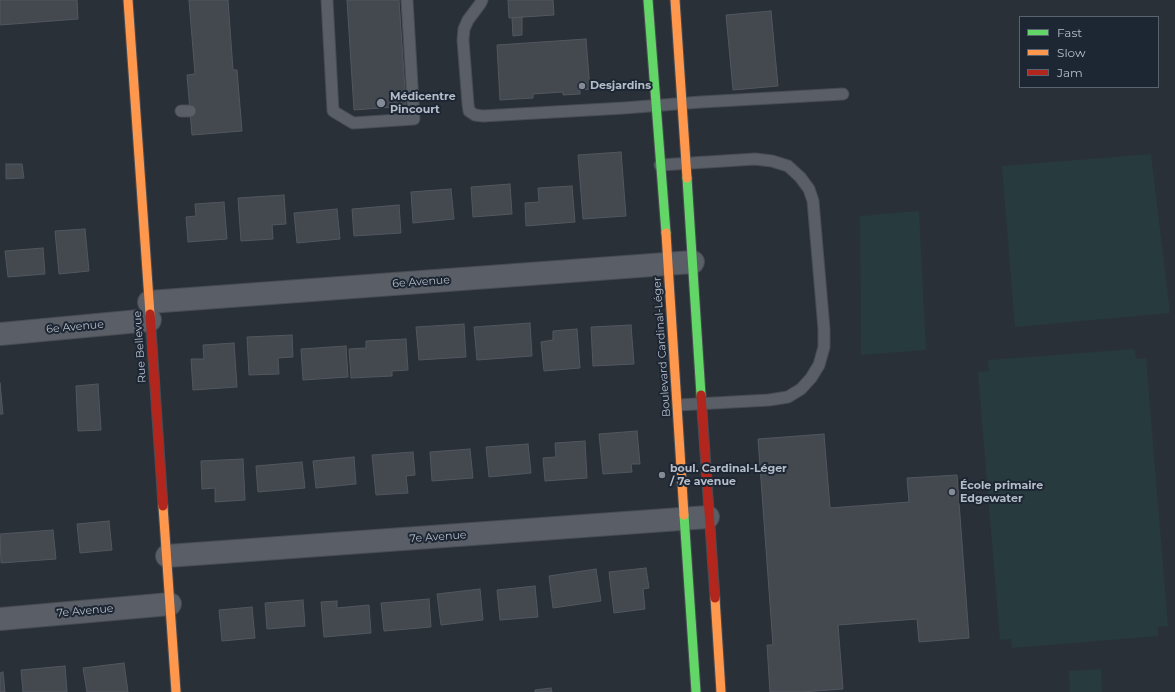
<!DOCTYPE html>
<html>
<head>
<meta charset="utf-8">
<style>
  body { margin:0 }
  #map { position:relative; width:1175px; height:692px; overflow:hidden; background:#2a3038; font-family:Montserrat,sans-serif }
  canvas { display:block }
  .legend { position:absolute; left:1019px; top:16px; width:140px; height:72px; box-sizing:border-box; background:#1d2633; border:1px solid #59626f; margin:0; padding:5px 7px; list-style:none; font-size:12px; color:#b4bcc9 }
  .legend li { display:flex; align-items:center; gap:8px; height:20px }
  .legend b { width:20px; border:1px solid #59626f }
</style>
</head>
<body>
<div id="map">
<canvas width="1175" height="692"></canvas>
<ul class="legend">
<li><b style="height:5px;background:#63d668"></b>Fast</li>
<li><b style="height:5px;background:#ff974d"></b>Slow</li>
<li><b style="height:5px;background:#b3261e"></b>Jam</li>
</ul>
</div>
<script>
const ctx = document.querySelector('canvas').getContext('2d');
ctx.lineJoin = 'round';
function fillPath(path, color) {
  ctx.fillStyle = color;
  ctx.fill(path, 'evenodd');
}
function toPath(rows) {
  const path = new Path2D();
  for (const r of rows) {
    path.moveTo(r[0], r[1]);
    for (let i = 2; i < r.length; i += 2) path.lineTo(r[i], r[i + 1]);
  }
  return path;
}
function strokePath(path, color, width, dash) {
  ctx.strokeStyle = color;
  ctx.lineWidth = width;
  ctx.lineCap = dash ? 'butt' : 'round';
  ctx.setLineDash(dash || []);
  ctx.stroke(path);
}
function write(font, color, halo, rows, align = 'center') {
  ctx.font = font + ' Montserrat,sans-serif';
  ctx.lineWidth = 4;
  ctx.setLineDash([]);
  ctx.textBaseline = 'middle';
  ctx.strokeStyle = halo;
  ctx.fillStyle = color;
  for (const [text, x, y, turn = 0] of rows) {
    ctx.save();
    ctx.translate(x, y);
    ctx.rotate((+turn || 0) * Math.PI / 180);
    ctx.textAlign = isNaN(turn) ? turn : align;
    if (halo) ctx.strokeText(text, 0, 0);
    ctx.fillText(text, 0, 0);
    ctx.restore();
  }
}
const green = toPath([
  [1151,154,1170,313,1015,327,1002,166],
  [919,211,926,350,861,355,860,216],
  [1135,349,1136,359,1146,358,1168,626,1158,627,1158,636,1012,648,1011,639,1000,640,978,372,989,371,988,360],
  [1101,669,1102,692,1070,692,1069,671]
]);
const building = toPath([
  [0,0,77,0,78,19,0,25,0,0],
  [189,0,228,0,233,70,237,70,242,131,192,135,187,75,195,74,189,0],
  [347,0,399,0,406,106,354,110,347,0],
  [508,0,553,0,554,15,509,18,508,0],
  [771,11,778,86,733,90,726,15,771,11],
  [522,17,522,35,513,36,512,18,522,17],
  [586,39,590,89,580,90,580,94,563,95,563,92,533,94,533,98,500,100,497,45,586,39],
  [621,152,626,216,583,219,578,155,621,152],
  [6,164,22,164,24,178,6,179,6,164],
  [510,184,512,214,473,217,471,187,510,184],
  [572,186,575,222,526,226,525,203,539,202,538,188,572,186],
  [451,189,454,219,413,223,411,192,451,189],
  [284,195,286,224,272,225,273,239,241,241,238,198,284,195],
  [224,202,227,239,188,242,186,217,196,216,195,204,224,202],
  [399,205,401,233,354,236,352,209,399,205],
  [337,209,340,239,297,243,294,213,337,209],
  [85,229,89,271,59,274,55,231,85,229],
  [43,248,45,274,8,277,5,251,43,248],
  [530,323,532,356,477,360,474,327,530,323],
  [464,324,466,357,419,360,416,327,464,324],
  [631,325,634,364,593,366,591,327,631,325],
  [577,329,580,368,544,371,541,342,553,340,553,331,577,329],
  [292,335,293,357,278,358,279,374,249,375,247,337,292,335],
  [406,339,408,370,392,371,392,376,351,378,349,349,366,348,366,341,406,339],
  [234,343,237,387,193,390,191,359,204,359,203,345,234,343],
  [346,346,348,377,303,380,301,349,346,346],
  [0,383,3,414,0,414,0,383],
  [98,384,101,430,78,431,76,386,98,384],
  [637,431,640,464,631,464,632,472,603,474,599,434,637,431],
  [824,434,830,508,909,502,907,478,957,475,969,638,919,642,917,619,838,625,843,689,802,692,770,692,767,645,773,645,758,439,824,434],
  [585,441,587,478,545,481,543,458,556,457,555,443,585,441],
  [528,444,531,473,489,477,486,447,528,444],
  [470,449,473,478,432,481,430,452,470,449],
  [413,452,415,475,406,476,408,493,376,495,372,455,413,452],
  [354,457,356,484,316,488,313,461,354,457],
  [243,459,245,500,215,502,215,488,202,489,201,461,243,459],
  [302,462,305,488,258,492,256,466,302,462],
  [109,521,112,550,80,553,77,524,109,521],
  [53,530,56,559,1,563,0,534,53,530],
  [646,568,649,588,643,589,645,609,614,613,609,572,646,568],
  [596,569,601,601,553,608,549,576,596,569],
  [535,586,538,617,500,620,497,590,535,586],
  [480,589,483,620,441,625,437,594,480,589],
  [429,599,431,627,384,631,381,603,429,599],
  [303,600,305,626,267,629,265,603,303,600],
  [337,601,337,608,369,605,371,633,324,637,321,602,337,601],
  [252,607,255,638,222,641,219,610,252,607],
  [124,663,128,692,87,692,83,668,124,663],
  [65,666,67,692,23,692,21,670,65,666],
  [3,672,5,692,0,692,0,673,3,672],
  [551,688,552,692,535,692,535,690,551,688]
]);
const lane = toPath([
  [327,0,333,111,353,123,414,119,407,0],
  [482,0,480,4,468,20,464,29,463,40,468,104,469,111,475,115,483,116,624,108,701,102,843,94],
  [181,111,190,111],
  [660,165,755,159,772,161,788,166,800,177,809,189,813,201,824,329,824,347,819,365,811,378,801,389,788,397,769,400,678,405]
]);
const street = toPath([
  [149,302,693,262],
  [0,334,150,320],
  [167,556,708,517],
  [0,619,170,604]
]);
const fast = toPath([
  [648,0,666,233],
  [687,178,701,395],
  [684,515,696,692]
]);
const slow = toPath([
  [128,0,150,314],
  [675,0,687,178],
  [666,233,684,515],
  [163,506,176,692],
  [715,598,721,692]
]);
const jam = toPath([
  [150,314,163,506],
  [701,395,715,598]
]);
const markers = [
  [582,86,4,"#848b96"],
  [381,103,5,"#848b96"],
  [662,475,4,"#848b96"],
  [952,492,4,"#848b96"]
];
const poiNames = [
  ["Desjardins",590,86],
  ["Médicentre",390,97],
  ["Pincourt",390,110],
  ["boul. Cardinal-Léger",670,469],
  ["/ 7e avenue",670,482],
  ["École primaire",960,486],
  ["Edgewater",960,499]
];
const streetNames = [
  ["6e Avenue",421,282,-4],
  ["6e Avenue",75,327,-5],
  ["Rue Bellevue",140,347,-94],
  ["Boulevard Cardinal-Léger",662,347,-94],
  ["7e Avenue",438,537,-4],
  ["7e Avenue",85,611,-5]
];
fillPath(green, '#273a3e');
fillPath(building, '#444950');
strokePath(building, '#52575f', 1);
strokePath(lane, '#484c53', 13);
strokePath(street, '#484c53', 24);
strokePath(fast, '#484c53', 11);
strokePath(slow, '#484c53', 11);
strokePath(jam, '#484c53', 11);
strokePath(lane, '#5a5e66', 11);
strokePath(street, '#5a5e66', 22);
strokePath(fast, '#63d668', 9);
strokePath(slow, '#ff974d', 9);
strokePath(jam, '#b3261e', 9);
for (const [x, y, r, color] of markers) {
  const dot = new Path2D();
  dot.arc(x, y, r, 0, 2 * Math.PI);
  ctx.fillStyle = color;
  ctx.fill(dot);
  strokePath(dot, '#1d2633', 1.5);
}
write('bold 11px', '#b4bcc9', '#1d2633', poiNames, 'left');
write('11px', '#b4bcc9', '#1d2633', streetNames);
</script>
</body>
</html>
